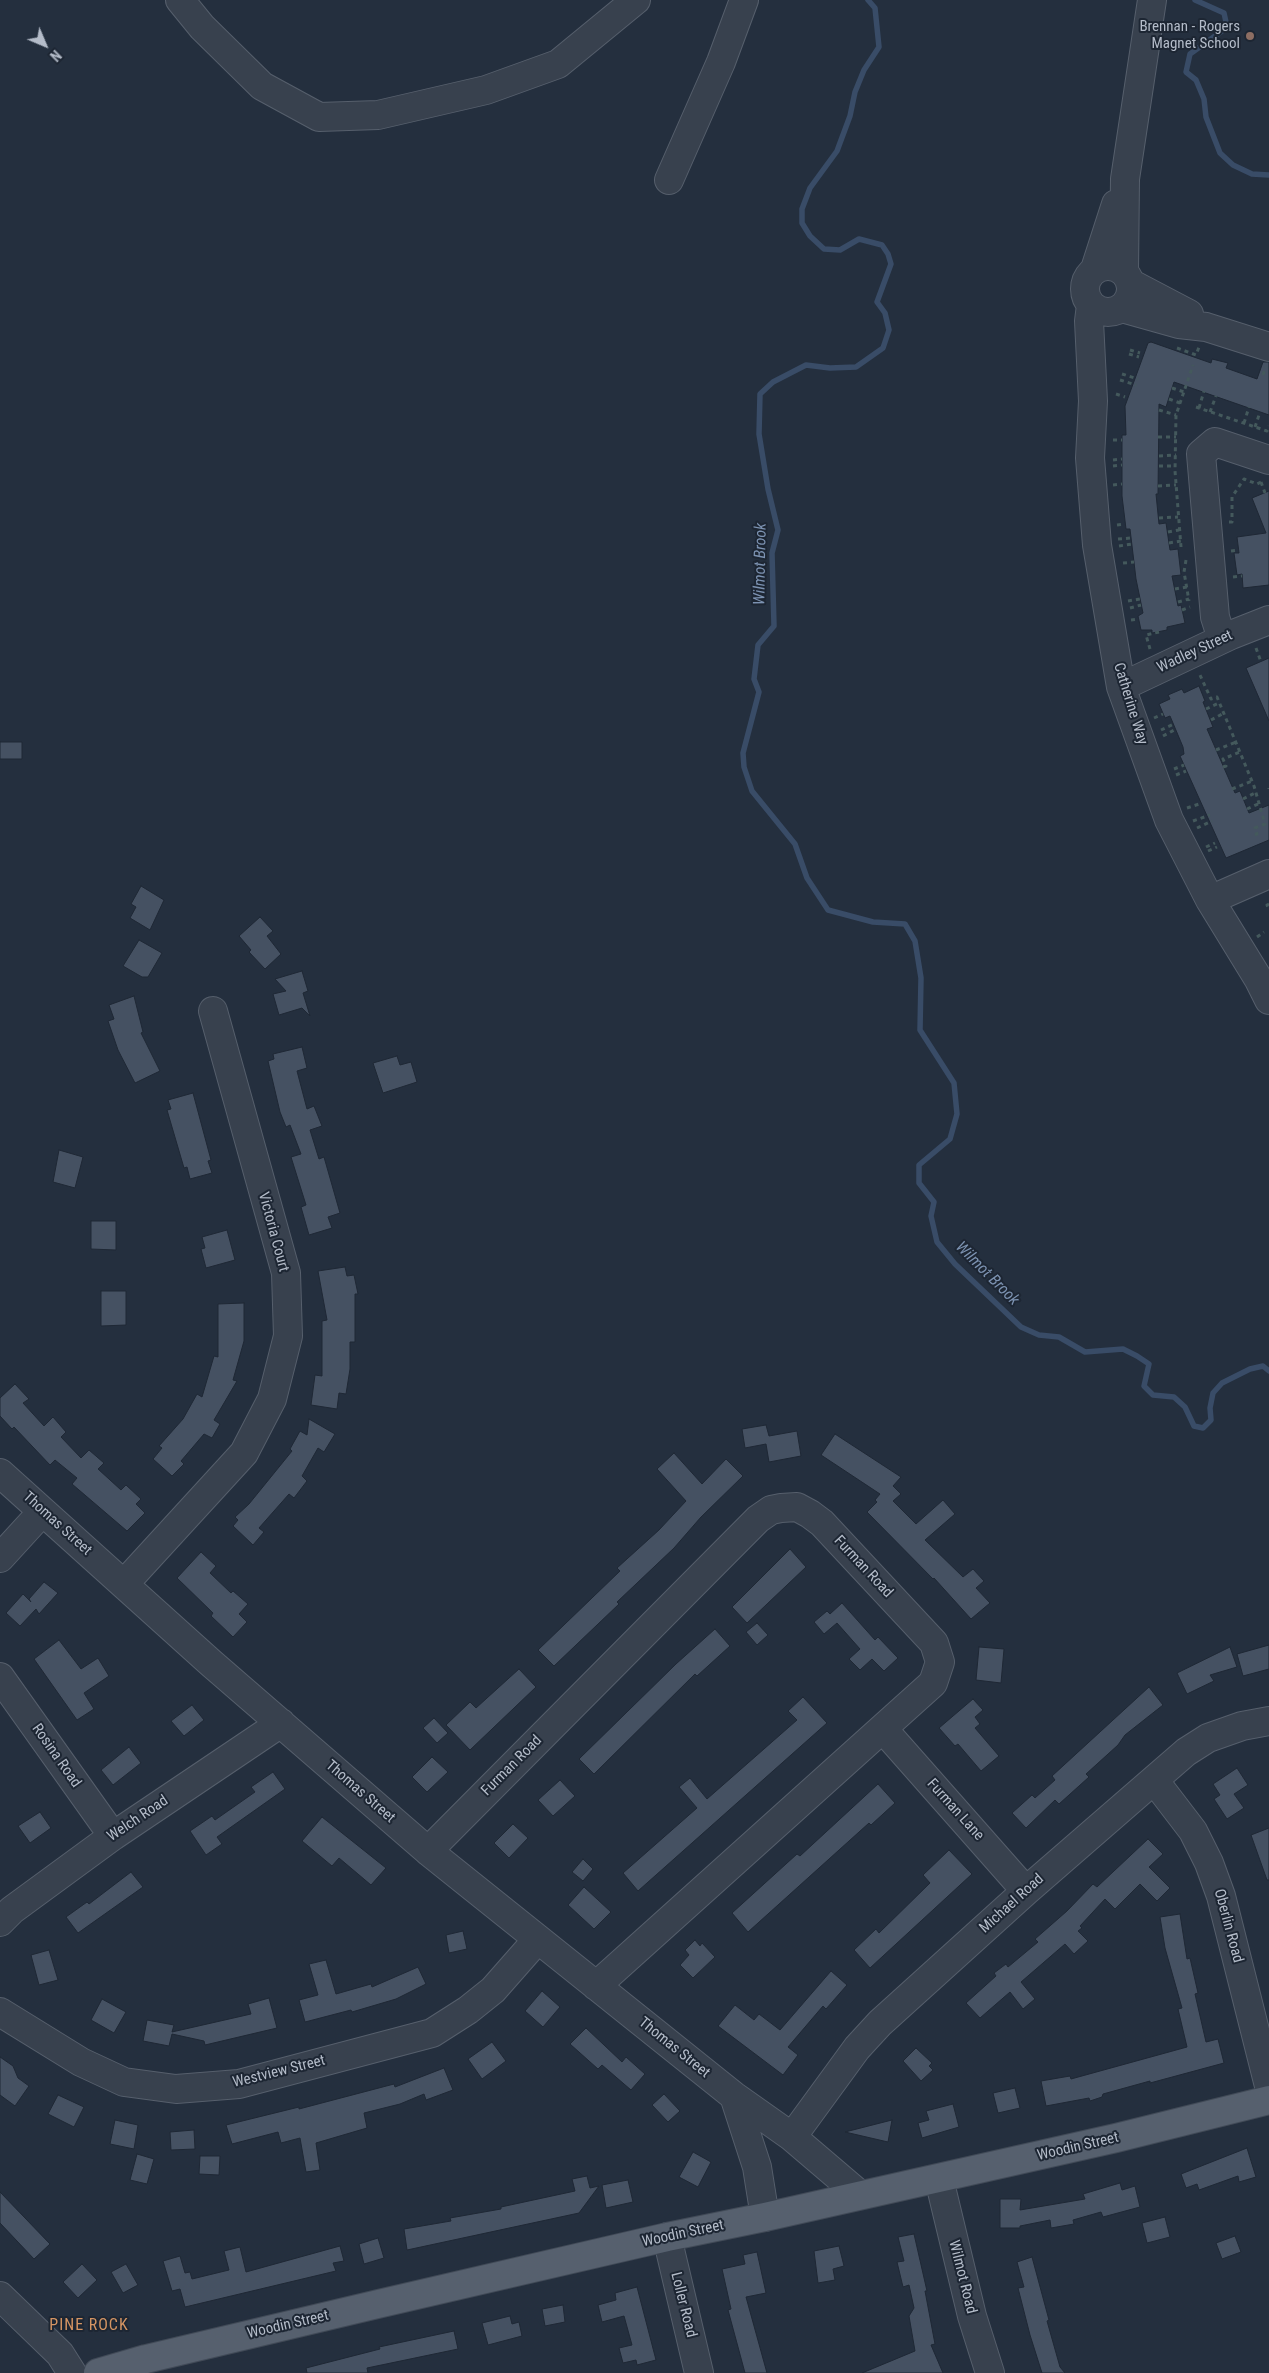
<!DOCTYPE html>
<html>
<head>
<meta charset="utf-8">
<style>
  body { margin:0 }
  #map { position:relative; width:1269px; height:2373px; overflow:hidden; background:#242f3e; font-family:"Roboto Condensed",sans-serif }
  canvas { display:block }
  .north { position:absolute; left:20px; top:20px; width:50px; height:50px; -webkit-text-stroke:4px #1d2633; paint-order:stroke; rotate:135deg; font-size:14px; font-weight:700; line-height:20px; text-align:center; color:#b4bcc9 }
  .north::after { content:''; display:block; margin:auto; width:18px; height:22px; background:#b4bcc9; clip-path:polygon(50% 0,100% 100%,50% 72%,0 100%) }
</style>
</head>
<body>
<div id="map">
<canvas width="1269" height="2373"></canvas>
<div class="north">N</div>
</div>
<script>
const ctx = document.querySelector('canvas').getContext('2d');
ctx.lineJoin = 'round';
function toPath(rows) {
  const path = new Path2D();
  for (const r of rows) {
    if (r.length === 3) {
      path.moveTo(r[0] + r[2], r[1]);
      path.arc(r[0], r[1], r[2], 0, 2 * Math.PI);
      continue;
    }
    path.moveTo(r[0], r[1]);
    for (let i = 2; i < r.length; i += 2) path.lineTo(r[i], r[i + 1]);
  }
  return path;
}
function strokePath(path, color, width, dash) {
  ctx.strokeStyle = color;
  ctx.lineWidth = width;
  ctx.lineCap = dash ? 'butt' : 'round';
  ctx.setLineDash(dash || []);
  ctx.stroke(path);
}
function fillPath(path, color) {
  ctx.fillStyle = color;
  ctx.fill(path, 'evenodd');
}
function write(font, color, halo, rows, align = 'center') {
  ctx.font = font + ' "Roboto Condensed",sans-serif';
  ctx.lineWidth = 4;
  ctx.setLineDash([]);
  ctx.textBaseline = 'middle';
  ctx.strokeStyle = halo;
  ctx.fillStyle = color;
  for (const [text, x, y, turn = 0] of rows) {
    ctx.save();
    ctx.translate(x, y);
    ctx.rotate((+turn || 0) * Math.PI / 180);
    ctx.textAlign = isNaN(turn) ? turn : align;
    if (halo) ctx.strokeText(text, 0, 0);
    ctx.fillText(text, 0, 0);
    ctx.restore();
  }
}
const stream = toPath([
  [868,0,875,8,879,47,864,70,855,92,850,116,837,151,810,188,802,209,802,223,810,236,824,249,840,250,859,239,882,245,888,254,891,264,877,302,885,313,889,330,883,348,856,367,830,368,806,365,773,382,760,394,759,434,768,489,778,530,772,553,774,626,758,645,754,679,759,692,743,753,744,767,752,791,795,844,807,878,828,910,873,922,905,924,915,941,921,978,920,1030,954,1083,957,1114,950,1139,919,1165,919,1183,934,1202,931,1216,937,1242,955,1264,1021,1327,1039,1335,1059,1337,1085,1352,1123,1349,1137,1356,1149,1364,1144,1386,1153,1395,1174,1397,1185,1407,1194,1426,1203,1428,1211,1420,1210,1408,1213,1393,1222,1383,1250,1369,1263,1366,1269,1371],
  [1195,0,1224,13,1226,22,1222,31,1190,54,1186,72,1196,80,1204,99,1206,117,1220,153,1233,165,1252,174,1269,175]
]);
const building = toPath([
  [1151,342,1211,363,1212,359,1228,363,1226,368,1257,379,1263,362,1269,362,1269,415,1174,382,1166,407,1159,404,1158,494,1156,494,1159,524,1166,523,1170,550,1178,549,1181,575,1172,576,1178,606,1181,605,1185,623,1167,627,1167,630,1152,633,1152,630,1141,630,1138,616,1143,613,1136,579,1130,529,1126,529,1122,496,1122,435,1126,435,1125,406,1148,343,1151,342],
  [1269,491,1269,585,1243,588,1242,574,1237,575,1234,553,1239,553,1237,537,1266,533,1252,498,1269,491],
  [1269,658,1269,721,1246,668,1269,658],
  [1199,686,1205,701,1203,702,1213,727,1207,729,1235,793,1240,791,1249,813,1269,805,1269,840,1226,858,1180,756,1184,754,1183,747,1170,716,1165,718,1159,704,1170,699,1168,695,1182,689,1184,693,1199,686],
  [0,742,22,742,22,759,0,759,0,742],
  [141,886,164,900,150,930,130,918,136,907,131,904,141,886],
  [260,917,273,931,267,936,281,954,265,969,249,952,251,950,239,936,260,917],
  [139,940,162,953,148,977,142,977,123,966,139,940],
  [302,971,308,991,303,993,310,1016,302,1008,279,1015,273,994,286,991,275,979,302,971],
  [134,996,143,1032,141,1033,160,1071,135,1083,118,1050,108,1021,114,1019,109,1005,134,996],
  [302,1047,307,1068,297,1071,307,1109,314,1106,322,1126,310,1130,319,1159,324,1157,340,1213,328,1217,332,1228,309,1235,301,1207,306,1205,291,1157,301,1154,290,1125,286,1127,280,1112,268,1061,274,1059,273,1054,302,1047],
  [397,1056,400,1065,411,1062,417,1082,383,1093,373,1063,397,1056],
  [193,1093,211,1160,208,1161,212,1173,190,1179,187,1167,184,1168,167,1110,171,1109,168,1100,193,1093],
  [59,1150,83,1157,75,1188,53,1182,59,1150],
  [91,1221,116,1221,116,1250,91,1249,91,1221],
  [227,1230,235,1260,206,1268,201,1249,205,1248,202,1237,227,1230],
  [345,1267,347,1276,354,1275,358,1294,355,1294,355,1342,350,1342,350,1369,346,1394,339,1393,337,1409,311,1405,315,1375,322,1376,322,1321,327,1320,318,1271,345,1267],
  [101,1291,126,1291,126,1325,101,1326,101,1291],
  [244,1303,244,1341,233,1380,237,1381,214,1420,220,1424,212,1438,204,1434,181,1461,184,1464,172,1476,153,1459,162,1448,159,1446,183,1419,197,1394,202,1397,214,1356,218,1357,218,1304,244,1303],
  [15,1384,29,1399,23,1403,44,1426,53,1417,66,1432,61,1437,81,1458,89,1450,104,1463,98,1469,121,1490,126,1485,141,1499,136,1504,145,1513,127,1531,72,1484,77,1478,55,1460,50,1465,14,1427,12,1429,0,1416,0,1398,15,1384],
  [309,1419,335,1434,324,1452,318,1448,302,1476,307,1481,294,1498,289,1494,259,1528,264,1532,253,1545,233,1526,238,1520,235,1517,249,1504,292,1451,290,1449,300,1431,307,1435,309,1419],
  [766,1425,769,1436,797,1431,801,1456,769,1462,766,1444,745,1448,742,1429,766,1425],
  [835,1434,901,1477,893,1486,901,1494,893,1501,916,1524,943,1500,955,1514,925,1540,963,1577,973,1569,984,1581,976,1588,990,1603,971,1619,934,1578,933,1579,867,1512,877,1502,875,1500,880,1494,821,1455,835,1434],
  [674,1453,702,1484,726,1459,743,1476,701,1517,674,1548,617,1602,619,1604,554,1666,538,1650,620,1571,617,1568,659,1530,686,1501,657,1469,674,1453],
  [790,1549,806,1567,747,1623,732,1607,790,1549],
  [201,1552,216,1566,210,1573,231,1593,233,1591,248,1604,239,1614,247,1622,233,1637,211,1616,213,1613,177,1578,201,1552],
  [44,1582,58,1593,39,1614,36,1609,20,1626,6,1613,23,1594,31,1602,29,1599,44,1582],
  [842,1603,875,1640,878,1637,898,1658,884,1671,872,1659,860,1670,849,1659,860,1649,837,1623,824,1634,814,1622,827,1611,830,1614,842,1603],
  [757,1623,768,1635,757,1645,746,1632,757,1623],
  [715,1629,730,1646,697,1676,695,1674,594,1774,579,1759,676,1664,715,1629],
  [59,1640,81,1669,98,1658,109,1676,84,1693,94,1709,77,1720,34,1659,59,1640],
  [1269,1645,1269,1669,1243,1676,1237,1654,1269,1645],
  [979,1647,1004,1649,1001,1683,976,1680,979,1647],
  [1230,1647,1237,1667,1210,1675,1214,1681,1187,1694,1177,1673,1230,1647],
  [519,1669,536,1687,470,1750,446,1725,470,1702,476,1708,519,1669],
  [1149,1687,1163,1705,1125,1735,1118,1745,1086,1774,1089,1777,1059,1804,1055,1800,1026,1828,1012,1813,1032,1795,1035,1798,1055,1780,1052,1776,1149,1687],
  [803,1697,827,1723,638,1891,623,1873,697,1808,679,1787,690,1778,707,1799,797,1720,788,1711,803,1697],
  [973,1699,983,1710,975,1717,980,1724,975,1728,999,1756,981,1771,958,1744,955,1746,939,1728,973,1699],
  [192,1705,204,1720,184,1736,171,1721,192,1705],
  [434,1718,448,1733,437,1743,423,1728,434,1718],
  [129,1747,141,1763,113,1785,101,1770,129,1747],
  [432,1757,448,1772,427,1792,412,1777,432,1757],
  [1237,1768,1248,1785,1234,1794,1244,1808,1227,1819,1214,1799,1220,1795,1213,1784,1237,1768],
  [273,1772,285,1789,217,1837,222,1844,206,1855,190,1831,212,1816,215,1820,255,1792,251,1787,273,1772],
  [560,1780,575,1796,553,1816,538,1800,560,1780],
  [878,1784,895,1803,871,1825,869,1823,748,1932,732,1913,797,1854,800,1856,878,1784],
  [40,1812,51,1828,30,1843,18,1826,40,1812],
  [322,1817,386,1868,371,1885,339,1858,332,1866,302,1841,322,1817],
  [513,1824,528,1838,509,1858,494,1843,513,1824],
  [1269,1828,1269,1880,1267,1880,1251,1835,1269,1828],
  [1148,1839,1163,1854,1149,1867,1170,1888,1157,1901,1140,1884,1115,1909,1105,1899,1080,1926,1082,1928,1078,1931,1088,1941,1074,1954,1065,1944,1021,1982,1035,1999,1023,2009,1010,1992,980,2018,966,2003,996,1976,994,1973,1006,1964,1008,1967,1038,1942,1035,1939,1067,1911,1093,1884,1097,1887,1148,1839],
  [949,1850,972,1874,870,1968,854,1950,876,1929,879,1933,930,1883,923,1875,949,1850],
  [583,1859,593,1869,583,1881,572,1872,583,1859],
  [131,1872,143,1887,78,1933,66,1917,87,1902,89,1904,131,1872],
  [584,1887,611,1912,594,1929,568,1905,584,1887],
  [1180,1914,1187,1959,1190,1958,1198,1993,1195,1994,1206,2042,1218,2039,1224,2063,1150,2083,1150,2081,1103,2094,1102,2097,1090,2101,1089,2098,1046,2106,1041,2081,1070,2076,1071,2079,1187,2047,1178,2009,1182,2008,1165,1948,1160,1917,1180,1914],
  [463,1931,467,1949,449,1953,446,1935,463,1931],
  [695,1940,700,1946,702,1943,715,1957,693,1978,680,1965,689,1955,685,1950,695,1940],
  [49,1950,58,1980,39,1985,31,1955,49,1950],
  [326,1960,336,1994,371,1984,372,1987,418,1967,426,1984,396,1999,352,2012,351,2010,305,2022,299,2000,318,1995,309,1964,326,1960],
  [831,1971,847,1985,826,2009,823,2006,788,2047,798,2055,783,2075,718,2026,735,2005,754,2020,759,2014,780,2030,831,1971],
  [542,1991,560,2007,543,2027,525,2011,542,1991],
  [269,1998,277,2028,205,2045,204,2041,172,2034,169,2046,143,2041,147,2020,174,2025,172,2032,251,2014,248,2004,269,1998],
  [102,1999,126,2012,114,2033,91,2020,102,1999],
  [586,2028,622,2062,626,2057,645,2074,631,2090,602,2065,598,2069,570,2044,586,2028],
  [492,2042,506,2061,482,2079,468,2059,492,2042],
  [916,2048,932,2063,929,2066,933,2070,921,2081,903,2061,916,2048],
  [0,2057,13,2066,18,2078,29,2086,15,2106,0,2095,0,2057],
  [444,2068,453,2090,426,2100,424,2094,400,2104,364,2113,367,2128,316,2143,320,2170,306,2172,300,2138,281,2143,278,2132,232,2144,226,2125,299,2107,299,2109,394,2084,395,2087,444,2068],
  [1015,2088,1020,2108,998,2113,993,2093,1015,2088],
  [664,2094,680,2111,668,2122,652,2105,664,2094],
  [58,2095,84,2107,74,2127,48,2114,58,2095],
  [953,2104,959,2127,922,2138,918,2123,929,2120,926,2111,953,2104],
  [115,2120,138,2125,134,2149,110,2144,115,2120],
  [892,2120,888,2142,845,2132,892,2120],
  [194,2130,195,2149,171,2150,170,2132,194,2130],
  [1247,2148,1256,2177,1239,2182,1238,2176,1199,2190,1197,2184,1186,2188,1181,2174,1247,2148],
  [693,2152,711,2162,698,2187,679,2177,693,2152],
  [137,2154,154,2159,147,2184,130,2180,137,2154],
  [200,2156,220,2156,219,2175,199,2174,200,2156],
  [587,2176,590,2188,599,2186,579,2213,407,2250,404,2229,451,2221,450,2218,501,2209,501,2207,575,2191,572,2179,587,2176],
  [628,2180,633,2202,606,2208,602,2185,628,2180],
  [1120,2183,1122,2190,1135,2186,1140,2207,1103,2217,1101,2212,1073,2220,1074,2224,1051,2228,1050,2220,1020,2226,1020,2228,1000,2228,1000,2199,1021,2199,1020,2210,1085,2199,1083,2194,1120,2183],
  [0,2192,50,2244,34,2259,0,2223,0,2192],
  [1165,2217,1170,2237,1147,2243,1142,2223,1165,2217],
  [914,2234,927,2291,925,2291,935,2344,931,2345,943,2373,862,2373,915,2351,909,2316,914,2308,909,2285,903,2287,897,2262,904,2261,898,2237,914,2234],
  [1235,2236,1241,2252,1222,2259,1216,2243,1235,2236],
  [378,2238,384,2258,364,2264,359,2244,378,2238],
  [340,2246,344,2261,333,2263,336,2271,185,2307,180,2289,172,2291,163,2261,180,2256,185,2273,190,2272,192,2279,229,2270,224,2251,240,2247,246,2272,340,2246],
  [839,2246,844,2266,833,2269,835,2280,818,2283,814,2251,839,2246],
  [757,2252,766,2293,746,2297,767,2373,745,2373,728,2310,731,2309,722,2269,745,2264,743,2255,757,2252],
  [1032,2257,1049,2320,1047,2321,1060,2367,1065,2373,1042,2373,1030,2335,1018,2288,1024,2287,1017,2262,1032,2257],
  [82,2264,97,2280,78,2298,63,2282,82,2264],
  [126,2264,138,2285,123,2293,111,2272,126,2264],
  [637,2287,656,2360,637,2365,636,2360,623,2363,619,2348,632,2345,624,2316,602,2322,598,2305,616,2300,615,2293,637,2287],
  [563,2305,565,2322,545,2326,542,2309,563,2305],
  [510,2316,512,2324,519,2322,522,2336,488,2345,482,2323,510,2316],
  [454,2331,458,2349,367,2368,368,2373,307,2373,306,2368,380,2349,379,2347,454,2331]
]);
const path = toPath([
  [1177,348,1196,355,1199,347],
  [1130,350,1140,353],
  [1129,354,1139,357],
  [1122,374,1138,379],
  [1263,375,1266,367],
  [1120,380,1136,385],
  [1172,388,1184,392],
  [1116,394,1125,397],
  [1169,399,1180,403],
  [1196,407,1267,431,1269,426],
  [1199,408,1204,391],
  [1159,410,1176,415],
  [1210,412,1216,396],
  [1244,423,1249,407],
  [1255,427,1260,412],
  [1158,437,1176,437],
  [1113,440,1122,440],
  [1159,456,1176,455],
  [1113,460,1122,459],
  [1113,466,1122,465],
  [1159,466,1175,466],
  [1261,482,1265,493],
  [1113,485,1122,484],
  [1158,486,1176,485],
  [1159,518,1178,517],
  [1229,522,1232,522,1232,497,1244,479,1257,484,1261,482],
  [1117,525,1125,524],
  [1168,532,1179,530],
  [1118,539,1131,538],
  [1169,543,1181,541],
  [1119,546,1132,544],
  [1181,547,1175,471,1176,415,1193,365],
  [1231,551,1239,550],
  [1186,560,1184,572,1189,601],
  [1123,563,1134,562],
  [1233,577,1242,576],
  [1175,589,1187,587],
  [1128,601,1140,599],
  [1178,602,1189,599],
  [1130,608,1141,605],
  [1182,610,1190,607],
  [1131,620,1139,619],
  [1256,648,1261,662],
  [1150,649,1146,635,1159,632],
  [1200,675,1211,699,1217,697,1254,786,1265,824,1255,828,1257,834,1254,835],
  [1206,709,1219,703],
  [1154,718,1163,714],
  [1211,720,1224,713],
  [1161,730,1174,724],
  [1163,736,1176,729],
  [1216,750,1236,742],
  [1223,767,1226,766,1223,759,1240,752],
  [1174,769,1184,765],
  [1176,775,1186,771],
  [1269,788,1269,789],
  [1232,789,1252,781],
  [1243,799,1255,793],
  [1187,808,1199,804],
  [1247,809,1258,804],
  [1193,821,1210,815],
  [1197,828,1212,821],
  [1206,847,1215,843],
  [1208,851,1217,847],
  [1269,904,1267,905,1269,910],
  [1257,937,1264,932]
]);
const minor = toPath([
  [180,0,202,27,262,86,319,117,378,115,486,90,558,64,636,0],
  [669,180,721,62,744,0],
  [1108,289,23],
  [1095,269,1116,204],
  [1124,272,1125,179,1152,0],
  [1130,283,1189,314],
  [1091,305,1089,321,1093,401,1090,458,1097,545,1121,687,1169,820,1210,900,1259,980,1269,1000],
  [1122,308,1179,324,1206,327,1269,347],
  [1222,639,1215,617,1201,454,1215,442,1269,460],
  [1121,687,1231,635,1269,620],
  [1210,900,1269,874],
  [0,1473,211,1663,428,1851,734,2096,792,2137,860,2195],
  [0,1558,42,1512],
  [124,1584,244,1453,272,1399,288,1336,286,1273,213,1011],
  [0,1677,113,1836],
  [883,1729,1026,1891],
  [1154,1780,1193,1831,1209,1863,1221,1896,1269,2086],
  [428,1851,758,1519,771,1510,781,1508,797,1507,810,1514,822,1523,934,1643,940,1662,933,1683,596,1986],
  [0,1922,12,1910,113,1836,281,1723],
  [0,2012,81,2062,124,2082,176,2089,239,2084,432,2033,468,2010,493,1990,537,1940],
  [734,2096,757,2167,765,2217],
  [792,2137,857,2048,880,2023,1026,1891,1186,1752,1208,1738,1242,1726,1269,1721],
  [939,2179,972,2316,990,2373],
  [667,2237,699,2373],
  [0,2296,60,2354,72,2373]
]);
const major = toPath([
  [98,2373,146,2359,378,2304,667,2237,765,2217,1116,2138,1269,2100]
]);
const markers = [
  [1250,36,5,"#8d6e63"]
];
const poiNames = [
  ["Brennan - Rogers",1240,27],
  ["Magnet School",1240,44]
];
const streetNames = [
  ["Wadley Street",1195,652,-25],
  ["Catherine Way",1130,704,73],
  ["Victoria Court",273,1232,75],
  ["Thomas Street",57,1524,42],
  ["Furman Road",863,1567,47],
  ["Rosina Road",56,1756,55],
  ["Furman Road",512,1766,-45],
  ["Thomas Street",360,1792,41],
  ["Furman Lane",955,1810,48],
  ["Welch Road",138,1819,-34],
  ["Michael Road",1012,1904,-42],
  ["Oberlin Road",1228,1926,75],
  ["Thomas Street",674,2048,39],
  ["Westview Street",279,2072,-14],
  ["Woodin Street",1078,2147,-13],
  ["Woodin Street",683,2234,-12],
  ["Wilmot Road",962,2277,76],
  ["Loller Road",683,2305,76],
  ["Woodin Street",288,2325,-13]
];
const waterNames = [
  ["Wilmot Brook",761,564,-89],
  ["Wilmot Brook",987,1274,45]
];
const neighbourhoodNames = [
  ["PINE ROCK",89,2326]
];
strokePath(stream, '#394c67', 5.5);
fillPath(building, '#455162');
strokePath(building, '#1f2835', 1);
strokePath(minor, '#565f6c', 30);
strokePath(major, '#414a57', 30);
strokePath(path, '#44595c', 3, [4, 4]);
strokePath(minor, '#38414e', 28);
strokePath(major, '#56606e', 28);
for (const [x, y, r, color] of markers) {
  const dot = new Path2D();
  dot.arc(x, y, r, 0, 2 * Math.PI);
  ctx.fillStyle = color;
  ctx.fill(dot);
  strokePath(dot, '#1d2633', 2);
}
write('15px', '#b4bcc9', '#1d2633', poiNames, 'right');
write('15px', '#b4bcc9', '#1d2633', streetNames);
write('italic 16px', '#7c92b1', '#1d2633', waterNames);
ctx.letterSpacing = '1px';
write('16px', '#d59563', '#1d2633', neighbourhoodNames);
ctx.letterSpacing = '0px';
</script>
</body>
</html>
